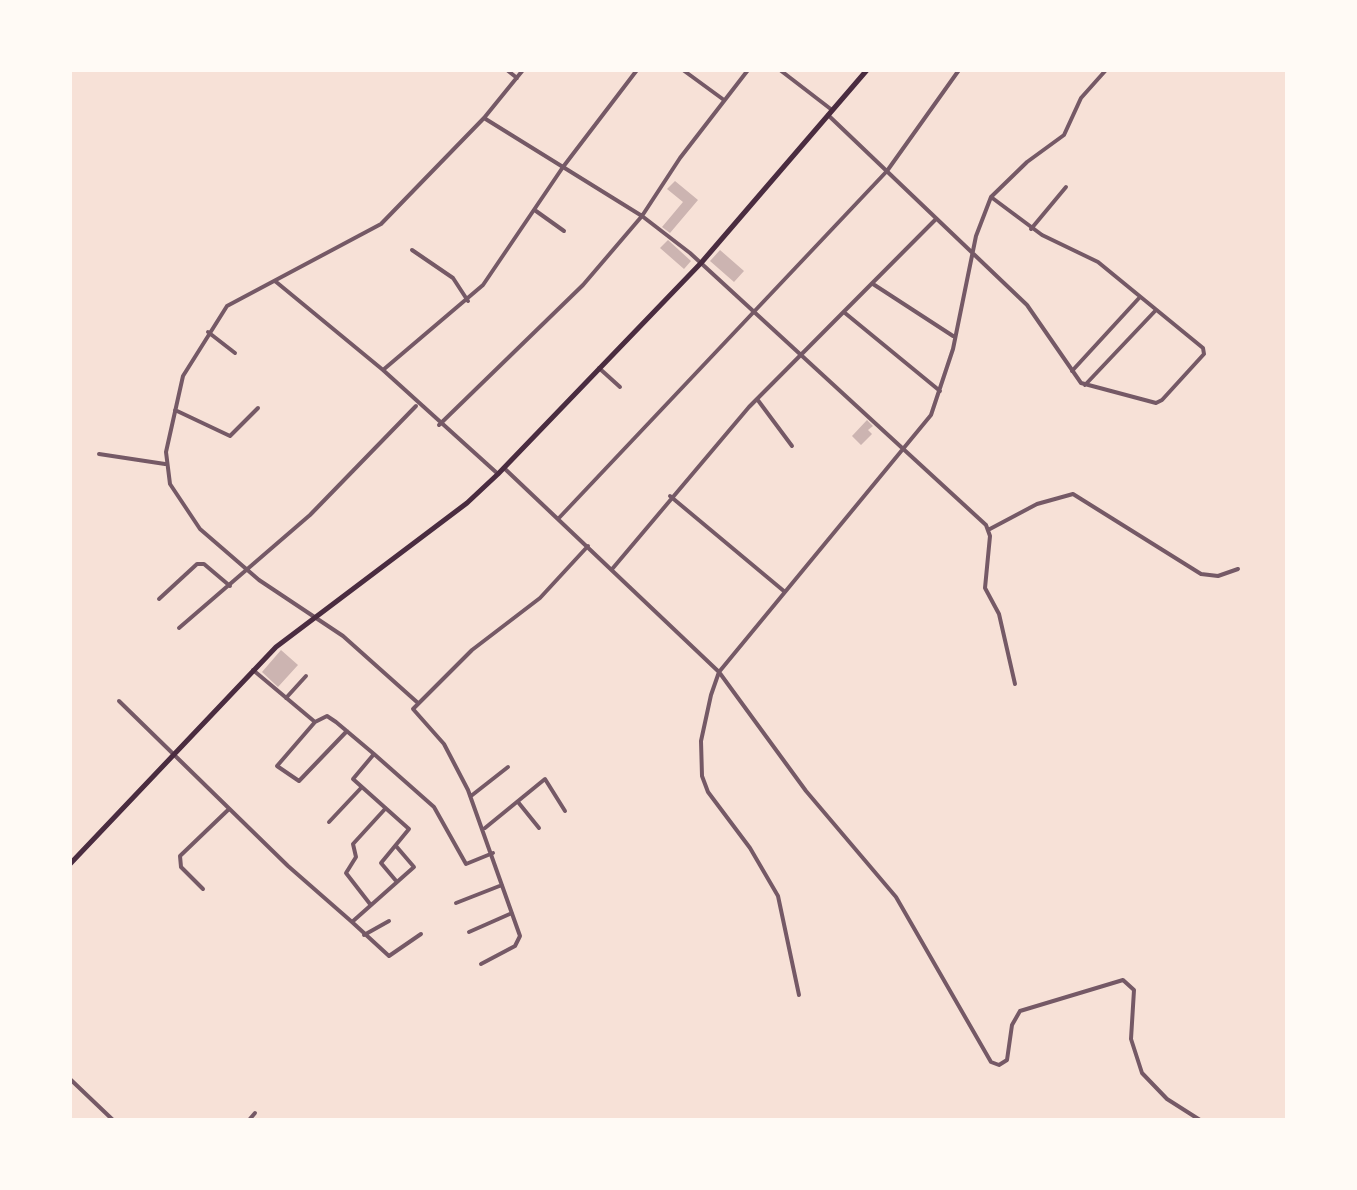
<!DOCTYPE html>
<html>
<head>
<meta charset="utf-8">
<style>
  body { margin:0 }
  #map { position:relative; width:1357px; height:1190px; overflow:hidden; background:#f7e1d7; font-family:Commissioner,sans-serif }
  canvas { display:block }
  .frame { position:absolute; inset:0; border:72px solid #fffaf5; pointer-events:none }
</style>
</head>
<body>
<div id="map">
<canvas width="1357" height="1190"></canvas>
<div class="frame"></div>
</div>
<script>
const ctx = document.querySelector('canvas').getContext('2d');
ctx.lineJoin = 'round';
function fillPath(path, color) {
  ctx.fillStyle = color;
  ctx.fill(path, 'evenodd');
}
function toPath(rows) {
  const path = new Path2D();
  for (const r of rows) {
    path.moveTo(r[0], r[1]);
    for (let i = 2; i < r.length; i += 2) path.lineTo(r[i], r[i + 1]);
  }
  return path;
}
function strokePath(path, color, width, dash) {
  ctx.strokeStyle = color;
  ctx.lineWidth = width;
  ctx.lineCap = dash ? 'butt' : 'round';
  ctx.setLineDash(dash || []);
  ctx.stroke(path);
}
const building = toPath([
  [675,181,698,200,670,233,662,227,683,202,667,189],
  [668,240,691,261,684,269,660,248],
  [720,250,744,271,734,282,710,261],
  [867,420,873,426,868,430,872,434,861,445,852,436],
  [281,650,298,665,278,687,262,672]
]);
const minor = toPath([
  [507,70,517,78],
  [683,70,724,100],
  [780,70,832,110],
  [828,115,1027,305,1081,383,1156,403,1162,400,1204,354,1203,348,1098,262,1042,235,991,197],
  [484,118,642,216,690,253,986,525,990,536,985,588,999,614,1015,684],
  [536,211,564,231],
  [1031,229,1066,187],
  [412,250,453,278,468,301],
  [275,281,383,370],
  [873,284,953,336],
  [845,313,940,391],
  [208,332,235,353],
  [599,368,620,387],
  [1072,371,1140,297],
  [1085,385,1156,310],
  [757,399,792,446],
  [175,410,230,436,258,408],
  [439,425,583,285,642,216,680,158,748,70],
  [99,454,165,464],
  [504,468,719,672,806,791,896,897,991,1062,999,1065,1007,1060,1012,1025,1020,1011,1123,980,1134,990,1131,1039,1142,1073,1167,1099,1200,1120],
  [498,474,383,370,483,285,563,167,637,70],
  [670,496,785,592],
  [558,519,887,171,959,70],
  [988,530,1037,504,1073,494,1201,574,1218,576,1238,569],
  [613,568,749,407,936,219],
  [159,599,197,564,204,564,230,586],
  [179,628,310,515,416,406],
  [253,670,315,722],
  [286,698,306,676],
  [119,701,288,866,352,922],
  [418,703,343,636,259,580,200,529,170,484,166,452,183,376,227,306,381,224,484,118,523,70],
  [347,731,299,781,277,766,315,722,327,716,336,722,374,754,434,807,466,864,493,853],
  [374,754,353,779,409,829,381,863,397,882],
  [471,796,508,767],
  [518,802,539,828],
  [329,822,361,788],
  [485,828,545,779,565,811],
  [396,846,414,867,352,922,389,956,421,934],
  [203,889,181,867,180,856,229,809],
  [456,903,502,885],
  [370,904,346,873,356,857,353,844,385,809],
  [469,932,512,913],
  [364,935,389,921],
  [481,964,515,946,520,936,468,790,444,744,413,709,472,650,540,598,588,546],
  [799,995,778,896,750,848,708,792,702,776,701,741,711,695,719,672,931,415,953,349,976,236,991,197,1027,162,1064,135,1081,98,1106,70],
  [70,1079,113,1120],
  [249,1120,255,1113]
]);
const secondary = toPath([
  [70,864,276,647,467,503,498,474,701,263,867,70]
]);
fillPath(building, '#ccb4b1');
strokePath(minor, '#755966', 4);
strokePath(secondary, '#4a2c40', 5);
</script>
</body>
</html>
